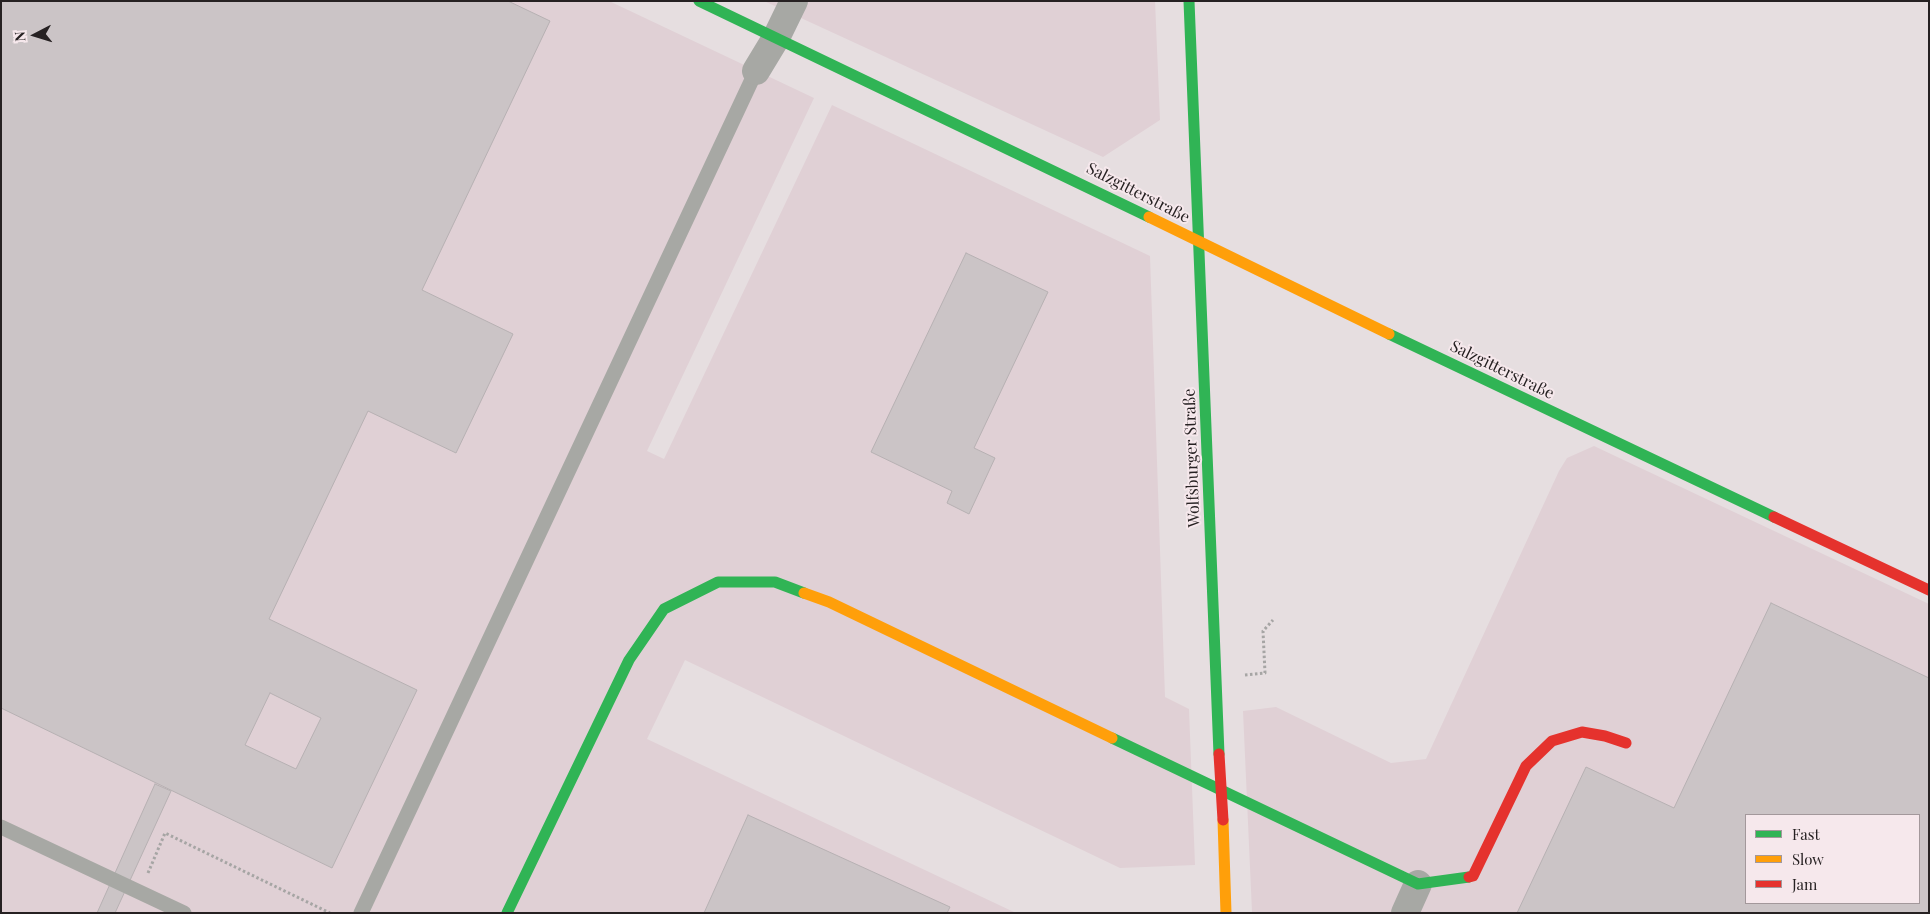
<!DOCTYPE html>
<html>
<head>
<meta charset="utf-8">
<style>
  body { margin:0 }
  #map { position:relative; width:1930px; height:914px; overflow:hidden; background:#e6dee0; font-family:"Playfair Display",serif }
  canvas { display:block }
  .frame { position:absolute; inset:0; border:2px solid #262122; pointer-events:none }
  .legend { position:absolute; left:1745px; top:814px; width:175px; height:90px; box-sizing:border-box; background:#f6e8ec; border:1px solid #a3989b; margin:0; padding:6px 9px; list-style:none; font-size:15px; color:#262122 }
  .legend li { display:flex; align-items:center; gap:10px; height:25px }
  .legend b { width:25px; border:1px solid #a3989b }
  .north { position:absolute; left:10px; top:10px; width:50px; height:50px; -webkit-text-stroke:4px #f6e8ec; paint-order:stroke; rotate:265deg; font-size:14px; font-weight:700; line-height:20px; text-align:center; color:#262122 }
  .north::after { content:''; display:block; margin:auto; width:18px; height:22px; background:#262122; clip-path:polygon(50% 0,100% 100%,50% 72%,0 100%) }
</style>
</head>
<body>
<div id="map">
<canvas width="1930" height="914"></canvas>
<div class="frame"></div>
<ul class="legend">
<li><b style="height:6px;background:#30b455"></b>Fast</li>
<li><b style="height:6px;background:#ff9f0a"></b>Slow</li>
<li><b style="height:6px;background:#e5322d"></b>Jam</li>
</ul>
<div class="north">N</div>
</div>
<script>
const ctx = document.querySelector('canvas').getContext('2d');
ctx.lineJoin = 'round';
function fillPath(path, color) {
  ctx.fillStyle = color;
  ctx.fill(path, 'evenodd');
}
function toPath(rows) {
  const path = new Path2D();
  for (const r of rows) {
    path.moveTo(r[0], r[1]);
    for (let i = 2; i < r.length; i += 2) path.lineTo(r[i], r[i + 1]);
  }
  return path;
}
function strokePath(path, color, width, dash) {
  ctx.strokeStyle = color;
  ctx.lineWidth = width;
  ctx.lineCap = dash ? 'butt' : 'round';
  ctx.setLineDash(dash || []);
  ctx.stroke(path);
}
function write(font, color, halo, rows, align = 'center') {
  ctx.font = font + ' "Playfair Display",serif';
  ctx.lineWidth = 4;
  ctx.setLineDash([]);
  ctx.textBaseline = 'middle';
  ctx.strokeStyle = halo;
  ctx.fillStyle = color;
  for (const [text, x, y, turn = 0] of rows) {
    ctx.save();
    ctx.translate(x, y);
    ctx.rotate((+turn || 0) * Math.PI / 180);
    ctx.textAlign = isNaN(turn) ? turn : align;
    if (halo) ctx.strokeText(text, 0, 0);
    ctx.fillText(text, 0, 0);
    ctx.restore();
  }
}
const built = toPath([
  [1,1,609,1,814,98,647,451,664,459,832,105,1150,256,1165,697,1189,709,1195,865,1120,868,685,660,647,739,1016,913,1,913],
  [764,1,1155,1,1160,120,1103,157],
  [1594,446,1929,604,1929,913,1252,912,1243,711,1276,707,1391,763,1426,759,1559,471,1567,458],
  [1746,815,1919,815,1919,903,1746,903]
]);
const building = toPath([
  [1,1,508,1,550,21,422,290,513,334,456,453,368,411,269,619,417,690,332,868,1,708,1,1],
  [270,693,321,718,296,769,245,745,270,693],
  [966,253,1048,292,974,448,995,458,969,514,947,503,952,491,871,452,966,253],
  [1771,603,1929,678,1929,913,1517,913,1586,767,1674,808,1771,603],
  [1746,815,1919,815,1919,903,1746,903,1746,815],
  [155,784,171,791,115,913,97,913,155,784],
  [748,815,950,907,947,913,704,913,748,815]
]);
const path = toPath([
  [1245,675,1265,673,1263,631,1273,620],
  [148,873,165,833,330,913]
]);
const lane = toPath([
  [1,827,184,913],
  [361,913,756,71]
]);
const street = toPath([
  [756,71,776,38,794,1],
  [1405,913,1418,884]
]);
const fast = toPath([
  [699,1,1149,217],
  [1189,1,1219,754],
  [1389,334,1774,517],
  [1112,738,1418,884,1469,877],
  [507,913,629,660,664,609,718,582,775,582,804,593]
]);
const slow = toPath([
  [1149,217,1389,334],
  [804,593,829,602,1112,738],
  [1223,820,1226,913]
]);
const jam = toPath([
  [1774,517,1929,590],
  [1469,877,1473,876,1526,766,1552,741,1582,732,1605,736,1626,743]
]);
const jamBridge = toPath([
  [1219,754,1223,820]
]);
const streetNames = [
  ["Salzgitterstraße",1138,193,27],
  ["Salzgitterstraße",1502,370,26],
  ["Wolfsburger Straße",1192,458,-92]
];
fillPath(built, '#e0d0d5');
fillPath(building, '#cbc4c6');
strokePath(building, '#b7b1b3', 1);
strokePath(path, '#a6a5a4', 3, [2.5, 2.5]);
strokePath(lane, '#a7a8a4', 15);
strokePath(street, '#a7a8a4', 28);
strokePath(fast, '#30b455', 11);
strokePath(slow, '#ff9f0a', 11);
strokePath(jam, '#e5322d', 11);
strokePath(jamBridge, '#e5322d', 11);
write('16px', '#262122', '#f6e8ec', streetNames);
</script>
</body>
</html>
